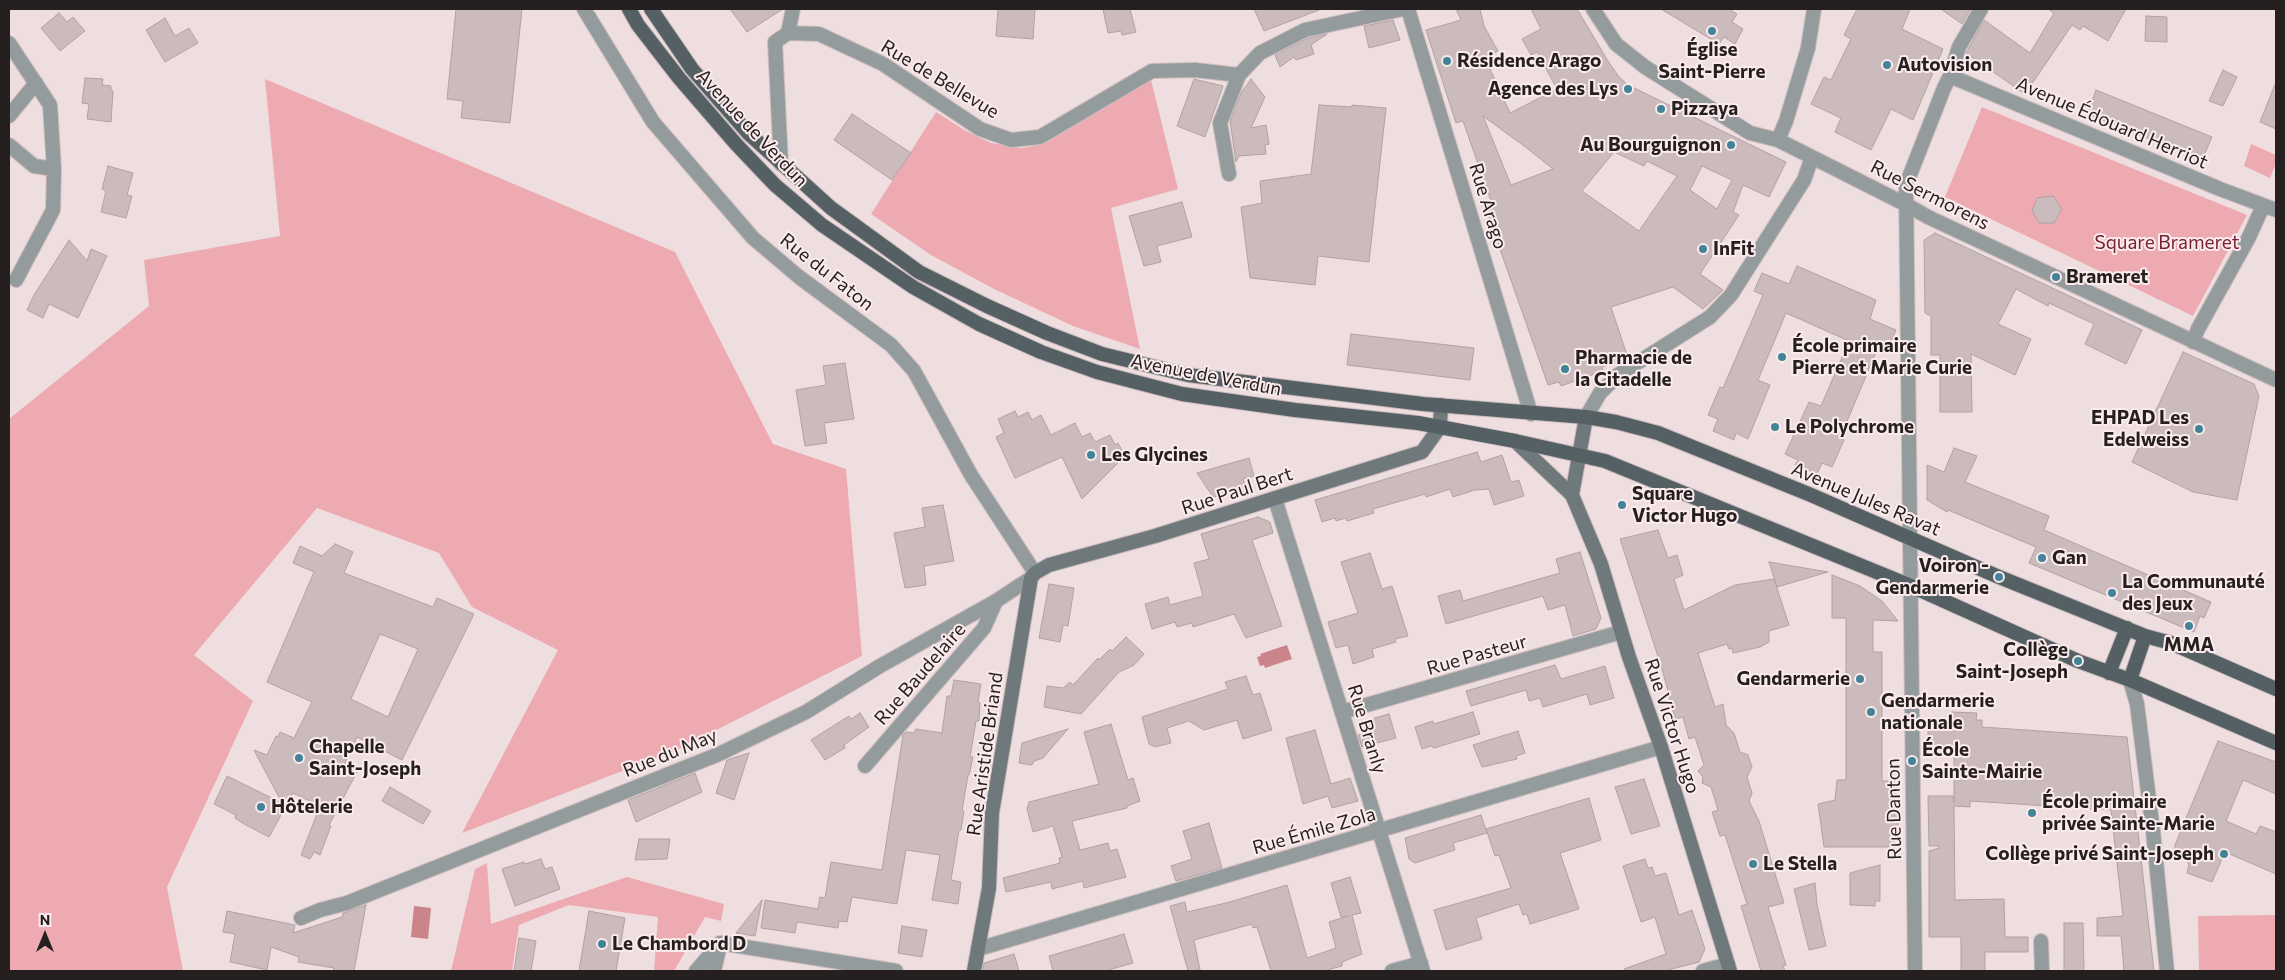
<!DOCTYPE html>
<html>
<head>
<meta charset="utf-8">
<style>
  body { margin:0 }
  #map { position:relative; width:2285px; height:980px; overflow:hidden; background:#efdedf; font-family:Commissioner,sans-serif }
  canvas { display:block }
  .frame { position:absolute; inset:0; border:10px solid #251f20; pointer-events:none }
  .north { position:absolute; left:20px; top:910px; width:50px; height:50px; -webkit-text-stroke:4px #fcebec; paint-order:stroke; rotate:0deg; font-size:14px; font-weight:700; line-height:20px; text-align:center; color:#251f20 }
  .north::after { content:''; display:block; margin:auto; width:18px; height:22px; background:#251f20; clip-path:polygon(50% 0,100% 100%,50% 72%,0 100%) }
</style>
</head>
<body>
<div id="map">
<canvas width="2285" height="980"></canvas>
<div class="frame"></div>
<div class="north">N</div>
</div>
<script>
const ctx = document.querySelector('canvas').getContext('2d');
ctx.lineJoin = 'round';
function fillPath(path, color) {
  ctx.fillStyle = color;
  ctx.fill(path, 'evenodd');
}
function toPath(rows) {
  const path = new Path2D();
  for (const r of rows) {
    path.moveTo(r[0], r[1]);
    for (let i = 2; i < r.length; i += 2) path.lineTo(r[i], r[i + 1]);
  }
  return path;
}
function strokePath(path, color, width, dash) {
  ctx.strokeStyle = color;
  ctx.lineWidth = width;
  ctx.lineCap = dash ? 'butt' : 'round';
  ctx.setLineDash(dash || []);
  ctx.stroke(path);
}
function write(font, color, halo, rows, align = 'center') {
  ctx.font = font + ' Commissioner,sans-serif';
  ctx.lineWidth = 4;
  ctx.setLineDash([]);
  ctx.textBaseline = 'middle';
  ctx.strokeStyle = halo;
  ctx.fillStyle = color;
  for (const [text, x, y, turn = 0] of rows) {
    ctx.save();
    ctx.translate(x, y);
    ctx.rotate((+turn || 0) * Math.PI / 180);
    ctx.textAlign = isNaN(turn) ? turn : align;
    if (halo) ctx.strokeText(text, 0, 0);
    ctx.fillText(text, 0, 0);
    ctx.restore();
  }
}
const green = toPath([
  [265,79,675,252,773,444,846,469,862,656,679,749,462,833,558,650,472,607,439,553,317,508,194,655,253,701,167,887,183,971,9,971,9,419,149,306,144,260,280,236],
  [1151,80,1178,189,1111,208,1140,349,1073,326,994,289,931,255,871,214,936,112,966,131,991,143,1021,148,1044,144],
  [1982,107,2247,215,2193,316,1945,197],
  [2251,144,2276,155,2276,163,2270,178,2244,166],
  [487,863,491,924,627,877,724,904,721,921,705,917,674,971,654,971,658,917,569,905,519,925,512,971,451,971,475,869],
  [2276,915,2276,971,2199,971,2198,916]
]);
const water = toPath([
  [1287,645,1292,659,1265,668,1264,665,1260,666,1257,657,1261,656,1260,654],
  [414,906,431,908,428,939,411,937]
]);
const building = toPath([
  [456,9,522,9,510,123,461,118,463,101,447,99,456,9],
  [730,9,783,9,747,32,730,9],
  [998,9,1035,9,1033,39,996,36,998,9],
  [1103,9,1130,9,1136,32,1122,35,1121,31,1108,33,1103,9],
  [1254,9,1319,9,1319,10,1264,31,1254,9],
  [1456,9,1480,9,1484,26,1498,51,1485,58,1510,113,1557,89,1537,52,1531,55,1522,39,1541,29,1531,9,1577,9,1608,61,1619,77,1628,85,1786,162,1769,197,1743,185,1733,212,1739,215,1700,274,1723,290,1703,309,1673,287,1611,307,1628,358,1602,367,1603,371,1561,386,1559,382,1548,385,1484,204,1491,201,1463,121,1456,123,1426,30,1461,20,1456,9],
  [1483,116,1528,149,1553,169,1511,185,1483,116],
  [1614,152,1644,166,1647,161,1677,176,1639,231,1582,191,1614,152],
  [1702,166,1732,180,1717,209,1690,190,1702,166],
  [1661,9,1729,9,1737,14,1732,22,1743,29,1735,44,1724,37,1719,44,1661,9],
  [1857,9,1910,9,1902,29,1943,49,1913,120,1891,109,1871,150,1835,132,1841,118,1811,104,1824,77,1831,80,1851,39,1844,35,1857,9],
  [1941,9,1968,9,1970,10,1962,24,1941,9],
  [2048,9,2126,9,2108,41,2083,26,2080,30,2072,25,2025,94,1966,53,1984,20,2030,53,2054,13,2048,9],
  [59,13,67,22,73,17,85,31,60,51,41,28,59,13],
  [2146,16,2167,17,2167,42,2145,41,2146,16],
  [165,18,175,36,189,28,198,43,165,62,146,30,165,18],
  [1393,20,1400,40,1369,48,1364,26,1393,20],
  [1327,34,1311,45,1314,54,1296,60,1294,57,1280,67,1275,55,1308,38,1327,34],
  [2223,70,2237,77,2223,106,2209,101,2223,70],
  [85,78,103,79,102,85,111,86,111,90,113,91,111,122,87,119,89,104,82,103,85,78],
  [1194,79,1223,86,1205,137,1177,126,1194,79],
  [1251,79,1265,97,1251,128,1266,125,1269,144,1265,145,1266,154,1239,156,1236,162,1230,121,1241,93,1251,79],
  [2276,82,2276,129,2260,122,2276,82],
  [2096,90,2212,137,2202,160,2087,114,2096,90],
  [1319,105,1352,107,1352,105,1386,108,1369,262,1318,256,1315,285,1250,278,1241,207,1262,203,1260,181,1311,174,1319,105],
  [852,114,911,153,892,180,834,140,852,114],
  [108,166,133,173,127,195,132,196,126,218,101,212,106,191,102,189,108,166],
  [2053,196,2062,209,2054,223,2039,223,2032,211,2037,198,2053,196],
  [1182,202,1192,237,1157,246,1161,262,1144,266,1129,216,1182,202],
  [1935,233,2142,330,2126,364,2085,344,2094,324,2049,303,2048,306,2016,289,1998,324,2031,339,2015,375,1971,354,1972,412,1940,412,1940,355,1931,355,1931,316,1925,313,1924,240,1935,233],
  [69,240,87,261,91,249,107,256,78,318,49,304,43,318,27,310,34,295,69,240],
  [1797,266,1876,300,1870,319,1896,330,1888,349,1879,345,1840,438,1844,440,1832,467,1822,463,1817,474,1795,465,1798,460,1785,454,1809,402,1821,406,1849,341,1786,313,1758,380,1770,385,1748,439,1736,433,1734,440,1713,431,1718,419,1708,415,1720,387,1723,388,1763,295,1754,291,1762,273,1789,284,1797,266],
  [1351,334,1474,348,1470,380,1347,365,1351,334],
  [2183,352,2254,384,2259,396,2237,500,2193,492,2132,462,2183,352],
  [845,363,854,419,824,423,827,443,805,446,796,390,826,385,823,366,845,363],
  [1015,411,1018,417,1028,412,1032,420,1041,415,1051,435,1075,423,1082,437,1090,433,1095,442,1110,435,1115,445,1118,443,1125,456,1082,499,1062,457,1015,478,996,437,1004,433,998,419,1015,411],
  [1954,448,1977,456,1965,482,2049,516,2044,530,2211,602,2204,618,2200,616,2194,632,2029,563,2036,547,1948,510,1947,512,1927,500,1927,465,1944,472,1954,448],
  [1477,452,1481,462,1502,455,1511,482,1519,480,1524,496,1494,505,1489,489,1475,490,1453,497,1450,489,1426,497,1425,494,1373,509,1374,513,1347,521,1346,518,1336,521,1335,518,1322,522,1315,500,1477,452],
  [1249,458,1254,476,1243,479,1247,490,1213,497,1197,473,1249,458],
  [943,505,954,561,924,566,926,585,905,588,894,533,925,527,922,508,943,505],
  [1258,517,1270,522,1273,533,1252,540,1282,626,1246,638,1234,614,1193,627,1192,623,1177,627,1175,622,1152,629,1145,604,1168,597,1170,605,1203,596,1194,563,1209,559,1201,534,1258,517],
  [1658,530,1668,558,1677,555,1683,575,1674,579,1684,610,1735,585,1774,579,1789,625,1769,631,1769,642,1760,647,1733,653,1732,648,1729,649,1727,644,1698,653,1715,707,1723,704,1726,725,1734,733,1740,752,1748,755,1752,767,1747,777,1752,793,1749,801,1759,821,1784,903,1768,907,1786,965,1783,966,1785,971,1761,971,1741,906,1747,904,1725,835,1720,836,1712,812,1718,810,1711,787,1702,783,1703,777,1698,771,1704,765,1695,737,1689,739,1683,717,1675,719,1663,672,1620,539,1658,530],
  [335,544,353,552,344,573,433,607,437,598,474,614,402,760,357,737,345,763,358,770,329,825,331,826,320,855,314,852,310,859,301,855,320,806,293,793,269,837,244,824,235,818,236,815,214,804,227,776,282,803,254,750,267,755,276,736,278,737,280,732,294,738,312,702,267,682,314,572,293,563,300,546,322,556,335,544],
  [380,634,418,649,388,717,351,699,380,634],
  [1580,552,1601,618,1596,629,1573,636,1565,605,1548,610,1543,596,1446,624,1438,596,1460,590,1463,601,1560,573,1556,559,1580,552],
  [1370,553,1382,589,1392,586,1408,636,1395,639,1396,642,1372,649,1374,657,1353,664,1348,645,1336,648,1328,622,1358,613,1341,562,1370,553],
  [1769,562,1828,572,1777,587,1769,562],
  [1832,575,1860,586,1882,601,1898,621,1873,620,1873,652,1882,652,1882,781,1895,781,1895,816,1898,816,1898,837,1894,837,1894,842,1890,842,1890,847,1824,847,1818,804,1835,800,1837,780,1846,780,1846,618,1832,618,1832,575],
  [1049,584,1074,588,1068,626,1063,625,1060,642,1039,638,1049,584],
  [1126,637,1144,654,1134,665,1119,672,1081,714,1044,707,1047,686,1063,688,1070,682,1073,685,1098,658,1099,660,1110,649,1112,651,1126,637],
  [1555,665,1561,679,1605,666,1614,698,1590,705,1587,694,1543,707,1540,698,1529,701,1526,690,1471,706,1466,691,1555,665],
  [1246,676,1253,695,1260,693,1272,730,1243,739,1237,720,1204,730,1189,721,1167,728,1171,743,1155,747,1149,744,1142,717,1228,689,1225,682,1246,676],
  [954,680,981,684,978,702,980,703,979,721,976,721,970,757,973,757,969,775,968,775,962,811,964,811,961,830,959,830,951,880,961,882,958,904,932,900,940,855,906,850,897,904,852,897,847,922,839,921,838,928,797,922,795,933,761,928,765,900,818,909,820,897,825,898,831,862,882,870,903,735,906,732,914,733,916,729,942,733,947,696,951,696,954,680],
  [1473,712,1480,734,1434,748,1431,746,1422,749,1415,727,1433,721,1434,724,1473,712],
  [1952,712,1977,713,1976,720,1982,720,1982,727,2127,737,2154,971,2124,971,2121,936,2097,936,2097,918,2123,916,2111,810,1970,801,1970,807,1954,806,1955,900,2004,899,2005,937,2028,937,2028,952,1985,952,1985,971,1961,971,1961,937,1929,937,1929,851,1939,848,1939,846,1929,846,1928,796,1953,796,1954,803,1954,748,1928,746,1928,724,1951,725,1952,712],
  [860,713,869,727,844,745,845,748,825,760,811,740,849,716,851,719,860,713],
  [1389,714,1396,738,1362,747,1358,735,1367,732,1364,721,1389,714],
  [1111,724,1128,780,1133,778,1140,801,1127,806,1127,808,1072,821,1080,850,1108,843,1110,851,1117,849,1126,877,1084,888,1083,881,1052,889,1051,882,1006,892,1003,878,1060,863,1059,858,1062,857,1053,826,1033,832,1027,809,1029,802,1099,784,1084,732,1111,724],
  [1068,729,1043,758,1034,761,1032,765,1019,763,1022,743,1068,729],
  [1315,730,1331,784,1350,778,1358,801,1332,808,1328,796,1303,804,1286,738,1315,730],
  [1518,731,1525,753,1516,756,1517,759,1482,767,1473,745,1518,731],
  [2218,741,2276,762,2276,794,2243,780,2226,821,2256,834,2260,826,2276,832,2276,874,2225,852,2212,882,2187,873,2189,864,2175,850,2175,845,2218,741],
  [749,753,734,800,716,793,727,760,749,753],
  [695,773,702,792,636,822,628,800,695,773],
  [1644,779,1660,826,1631,834,1615,787,1644,779],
  [390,787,431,811,423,824,382,801,390,787],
  [1589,798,1601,840,1560,853,1579,909,1530,924,1527,914,1523,915,1519,904,1476,918,1482,939,1446,950,1434,910,1511,888,1499,855,1495,856,1486,829,1589,798],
  [1481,815,1487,833,1453,843,1455,850,1415,863,1409,859,1405,838,1481,815],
  [1209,823,1222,868,1176,881,1171,866,1192,859,1183,831,1209,823],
  [639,839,670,839,667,859,635,860,639,839],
  [541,859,545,869,552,867,560,889,515,906,502,869,524,862,525,864,541,859],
  [1645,859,1648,868,1652,867,1655,876,1666,873,1679,915,1692,910,1705,949,1699,962,1664,971,1625,971,1624,969,1666,954,1655,917,1641,922,1623,866,1645,859],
  [1880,865,1880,901,1875,901,1875,906,1850,905,1850,873,1880,865],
  [1350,877,1361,913,1352,915,1362,954,1342,962,1342,966,1323,971,1271,971,1257,927,1253,928,1252,924,1194,940,1200,970,1188,971,1170,906,1185,902,1187,912,1226,903,1287,885,1307,958,1336,948,1329,922,1348,916,1341,917,1331,883,1350,877],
  [1815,883,1817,904,1826,946,1809,950,1794,889,1815,883],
  [762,900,755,936,736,933,762,900],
  [366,905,354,971,333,971,334,968,298,962,299,957,271,947,267,970,230,962,235,934,223,932,227,911,295,925,293,933,342,917,343,913,366,905],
  [589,911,625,918,616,971,579,971,589,911],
  [2064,923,2083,923,2084,971,2064,971,2064,923],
  [902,926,927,930,922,957,898,953,902,926],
  [1124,934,1133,963,1105,971,1053,971,1049,956,1124,934],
  [519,938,536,941,531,971,514,971,519,938],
  [1014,954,1019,971,983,971,984,963,1014,954]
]);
const minor = toPath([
  [584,9,653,122,753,238,799,277,891,345,914,371,971,475,1035,573],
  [1408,9,1531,414],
  [1593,9,1616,44,1645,67,1750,133,1778,140,1907,205,1928,217,2276,380],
  [788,33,793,9],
  [9,43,50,105,54,169,34,166,9,145],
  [1950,76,1959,47,1981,9],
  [9,116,36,83],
  [1778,140,1786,121,1808,48,1814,9],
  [781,164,775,42,788,33,819,34,883,64,980,129,1011,140,1040,137,1152,71,1195,70,1239,75],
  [1229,174,1220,123,1239,75,1260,53,1305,30,1403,9],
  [16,280,53,210,54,169],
  [2193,342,2198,329,2249,237,2263,206],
  [1586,417,1600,393,1618,375,1710,317,1731,295,1804,180,1812,157],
  [1275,499,1423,971],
  [2130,680,2137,704,2153,831,2167,971],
  [1342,712,1621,632],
  [865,766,984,628,996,601],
  [301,918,320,910,347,903,719,754,806,712,880,666,996,601,1031,578],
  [2041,941,2042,971],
  [720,943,896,971],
  [978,949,1661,747],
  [696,971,720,943],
  [714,971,720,945],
  [1392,971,1421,963],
  [1703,971,1728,964],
  [1915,971,1906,185,1944,88,1950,76,2220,189,2276,210]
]);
const secondary = toPath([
  [1586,417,1572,495,1601,564,1629,657,1661,747,1730,971],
  [1515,441,1572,495],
  [974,971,989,888,992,813,1026,608,1031,578,1035,573,1049,565,1155,536,1422,452,1440,427,1441,405]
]);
const primary = toPath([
  [629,9,638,25,679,78,736,144,775,185,822,225,913,287,979,324,1041,352,1097,372,1182,394,1295,410,1418,423,1515,441,1605,461,1911,586,2078,661,2130,680,2276,743],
  [651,9,692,69,748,133,831,208,919,272,987,306,1047,333,1102,354,1188,375,1423,404,1586,417,1616,422,1658,433,1811,495,1999,577,2145,636,2171,643,2276,689],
  [2109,673,2127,628],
  [2130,680,2145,636]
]);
const markers = [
  [1712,31,5,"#438397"],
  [1447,61,5,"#438397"],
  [1887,65,5,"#438397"],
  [1628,89,5,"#438397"],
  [1661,109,5,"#438397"],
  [1731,145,5,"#438397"],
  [1703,249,5,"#438397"],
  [2056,277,5,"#438397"],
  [1782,357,5,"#438397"],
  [1565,369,5,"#438397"],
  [1775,427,5,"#438397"],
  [2199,429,5,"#438397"],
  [1091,455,5,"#438397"],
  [1622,505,5,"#438397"],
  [2042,558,5,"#438397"],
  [1999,577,5,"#438397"],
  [2112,593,5,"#438397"],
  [2189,626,5,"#438397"],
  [2078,661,5,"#438397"],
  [1860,679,5,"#438397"],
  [1871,712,5,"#438397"],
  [299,758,5,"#438397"],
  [1912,761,5,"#438397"],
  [261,807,5,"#438397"],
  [2032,813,5,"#438397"],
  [2224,854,5,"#438397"],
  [1753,864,5,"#438397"],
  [602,944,5,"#438397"]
];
const poiNames = [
  ["Église",1712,50,"center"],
  ["Saint-Pierre",1712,72,"center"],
  ["Résidence Arago",1457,61],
  ["Autovision",1897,65],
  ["Agence des Lys",1618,89,"right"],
  ["Pizzaya",1671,109],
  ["Au Bourguignon",1721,145,"right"],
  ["InFit",1713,249],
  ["Brameret",2066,277],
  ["École primaire",1792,346],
  ["Pierre et Marie Curie",1792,368],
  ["Pharmacie de",1575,358],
  ["la Citadelle",1575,380],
  ["EHPAD Les",2189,418,"right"],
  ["Edelweiss",2189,440,"right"],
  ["Le Polychrome",1785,427],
  ["Les Glycines",1101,455],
  ["Square",1632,494],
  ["Victor Hugo",1632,516],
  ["Gan",2052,558],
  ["Voiron -",1989,566,"right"],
  ["Gendarmerie",1989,588,"right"],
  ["La Communauté",2122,582],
  ["des Jeux",2122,604],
  ["MMA",2189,645,"center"],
  ["Collège",2068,650,"right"],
  ["Saint-Joseph",2068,672,"right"],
  ["Gendarmerie",1850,679,"right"],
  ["Gendarmerie",1881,701],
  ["nationale",1881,723],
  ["Chapelle",309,747],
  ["Saint-Joseph",309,769],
  ["École",1922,750],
  ["Sainte-Mairie",1922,772],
  ["École primaire",2042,802],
  ["privée Sainte-Marie",2042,824],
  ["Hôtelerie",271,807],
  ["Collège privé Saint-Joseph",2214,854,"right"],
  ["Le Stella",1763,864],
  ["Le Chambord D",612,944]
];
const streetNames = [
  ["Rue de Bellevue",940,79,31],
  ["Avenue Édouard Herriot",2112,123,23],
  ["Avenue de Verdun",752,128,47],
  ["Rue Sermorens",1930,195,27],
  ["Rue Arago",1488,206,73],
  ["Rue du Faton",827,272,38],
  ["Avenue de Verdun",1206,375,11],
  ["Rue Paul Bert",1237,491,-18],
  ["Avenue Jules Ravat",1866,499,23],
  ["Rue Pasteur",1477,655,-16],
  ["Rue Baudelaire",920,674,-49],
  ["Rue Victor Hugo",1672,726,72],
  ["Rue Branly",1367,729,73],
  ["Rue du May",670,753,-22],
  ["Rue Aristide Briand",985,754,-82],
  ["Rue Danton",1894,809,-91],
  ["Rue Émile Zola",1314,831,-16]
];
const parkNames = [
  ["Square Brameret",2167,243]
];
fillPath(green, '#edabb1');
fillPath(water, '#cc848b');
fillPath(building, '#cbbbbc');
strokePath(building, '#b1a1a2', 1);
strokePath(minor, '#cbbcbd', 16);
strokePath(secondary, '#cbbcbd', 16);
strokePath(primary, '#cbbcbd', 16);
strokePath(minor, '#949b9d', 14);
strokePath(secondary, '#6f797c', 14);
strokePath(primary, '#556064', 14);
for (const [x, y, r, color] of markers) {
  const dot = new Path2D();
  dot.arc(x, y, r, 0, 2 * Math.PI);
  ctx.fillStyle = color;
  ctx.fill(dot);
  strokePath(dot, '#fcebec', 2);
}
write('bold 19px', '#251f20', '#fcebec', poiNames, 'left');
write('19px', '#251f20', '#fcebec', streetNames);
write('19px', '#792233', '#fcebec', parkNames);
</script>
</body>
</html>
